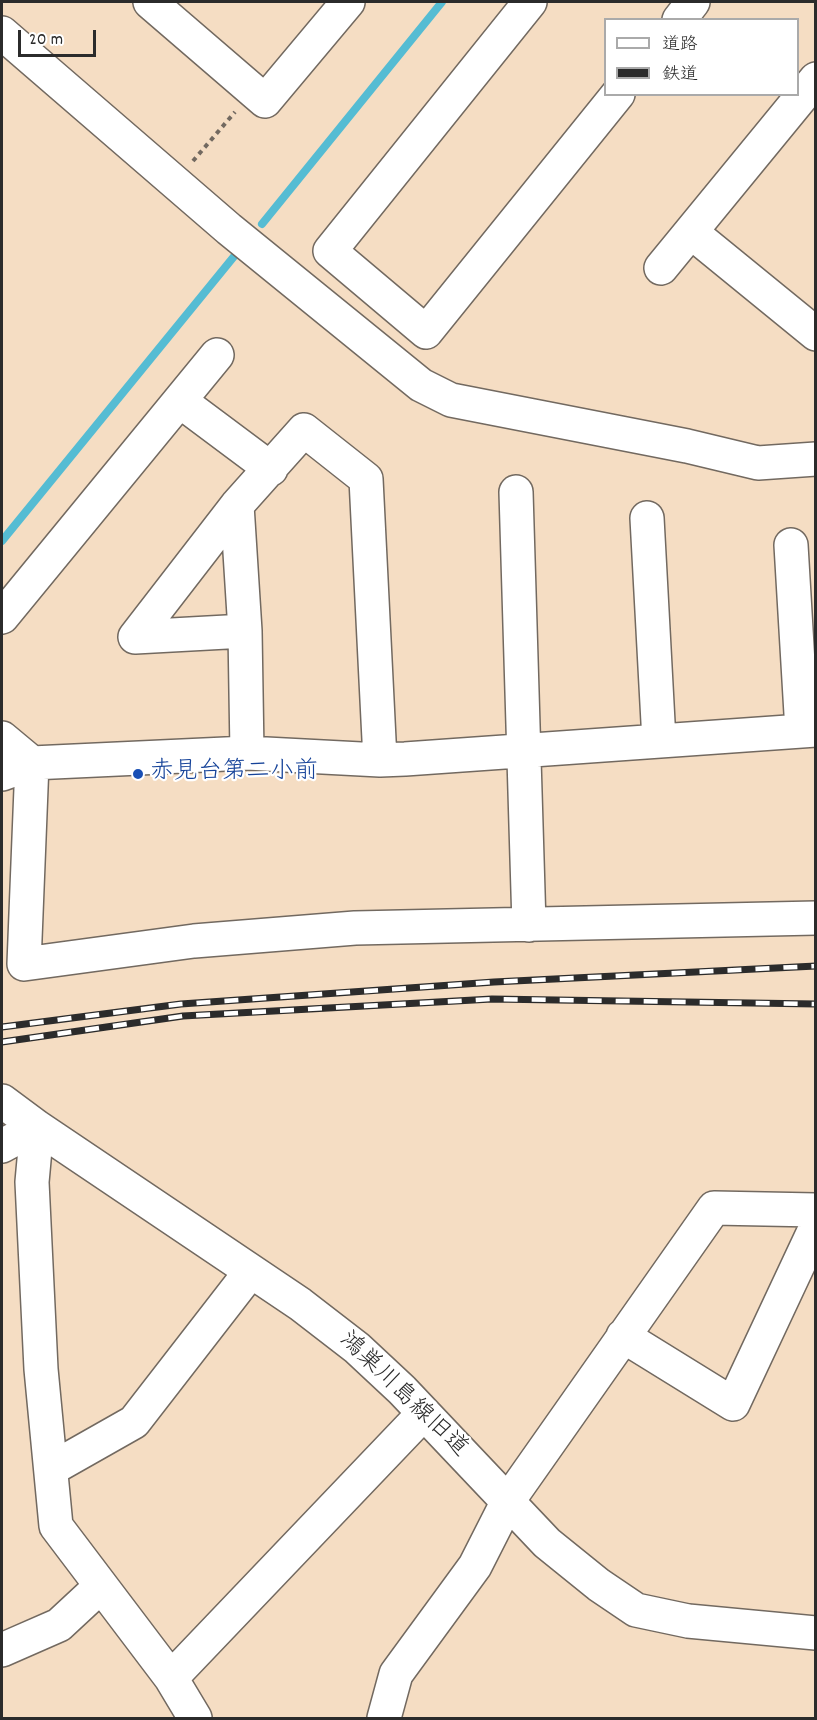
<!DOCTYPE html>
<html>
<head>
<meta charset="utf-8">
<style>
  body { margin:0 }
  #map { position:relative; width:817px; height:1720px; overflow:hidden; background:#f5ddc3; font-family:Dekko,"Klee One",sans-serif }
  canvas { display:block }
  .frame { position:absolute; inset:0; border:3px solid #2b2b2b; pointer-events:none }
  .legend { position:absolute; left:604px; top:18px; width:195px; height:78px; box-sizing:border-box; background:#fff; border:2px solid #aaa; margin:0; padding:8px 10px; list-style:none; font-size:18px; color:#2b2b2b }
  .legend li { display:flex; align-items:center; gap:12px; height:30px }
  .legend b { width:30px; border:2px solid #aaa }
  .scale { position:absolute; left:18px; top:30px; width:78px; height:27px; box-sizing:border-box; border:3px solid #2b2b2b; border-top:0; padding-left:8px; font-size:18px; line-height:21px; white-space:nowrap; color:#2b2b2b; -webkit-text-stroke:4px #fff; paint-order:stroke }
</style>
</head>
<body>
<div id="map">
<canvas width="817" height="1720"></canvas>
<div class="frame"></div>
<ul class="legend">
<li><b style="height:8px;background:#fff"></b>道路</li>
<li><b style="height:8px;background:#2b2b2b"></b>鉄道</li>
</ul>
<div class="scale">20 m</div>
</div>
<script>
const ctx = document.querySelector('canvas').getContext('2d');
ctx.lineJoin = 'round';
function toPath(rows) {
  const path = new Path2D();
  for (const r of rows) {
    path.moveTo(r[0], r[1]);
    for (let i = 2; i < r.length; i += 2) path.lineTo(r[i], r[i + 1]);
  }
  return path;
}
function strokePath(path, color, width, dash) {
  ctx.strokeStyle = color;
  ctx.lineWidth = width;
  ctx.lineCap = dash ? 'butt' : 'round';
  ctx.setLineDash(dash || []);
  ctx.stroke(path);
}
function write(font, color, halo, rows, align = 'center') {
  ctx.font = font + ' Dekko,"Klee One",sans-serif';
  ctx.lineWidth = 4.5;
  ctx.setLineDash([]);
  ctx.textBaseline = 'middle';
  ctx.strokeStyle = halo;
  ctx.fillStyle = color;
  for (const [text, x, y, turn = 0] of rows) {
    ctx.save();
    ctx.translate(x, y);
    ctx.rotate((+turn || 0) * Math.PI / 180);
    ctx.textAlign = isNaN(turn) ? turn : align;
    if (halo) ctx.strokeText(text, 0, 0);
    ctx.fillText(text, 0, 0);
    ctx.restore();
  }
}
const stream = toPath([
  [262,224,442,2],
  [2,541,236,254]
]);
const path = toPath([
  [193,161,235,112]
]);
const minor = toPath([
  [150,2,265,101,348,2],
  [530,2,330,251,426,332,618,94],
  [679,20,693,2],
  [2,33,229,229,421,385,451,400,687,446,758,463,816,459],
  [691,232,816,334],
  [661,268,816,79],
  [180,401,271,469],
  [516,492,529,925],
  [237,505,245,631,247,753],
  [647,518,659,741],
  [791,545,802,731],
  [2,617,217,355],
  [245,631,135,637,237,505,304,430,366,479,380,760],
  [2,738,32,763,24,964,194,941,355,928,816,918],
  [2,774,32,763,247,753,380,760,405,759,816,730],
  [2,1101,37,1127,300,1304,357,1348,402,1390,547,1543,599,1585,636,1610,688,1621,816,1633],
  [37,1127,32,1182,41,1369,56,1526,171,1678,195,1718],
  [2,1146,37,1127],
  [623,1336,733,1404,816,1227],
  [51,1469,134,1422,251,1271],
  [2,1650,59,1625,101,1586],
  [171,1678,424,1413],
  [384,1718,396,1674,475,1566,508,1501,714,1208,816,1210]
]);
const rail = toPath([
  [2,1027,181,1004,494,982,816,966],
  [2,1042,183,1016,492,999,816,1004]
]);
const markers = [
  [138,774,6,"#1a4fb4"]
];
const transitNames = [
  ["赤見台第二小前",150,774]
];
const streetNames = [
  ["鴻巣川島線旧道",402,1396,44]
];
strokePath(stream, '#55bcd3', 8);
strokePath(minor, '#726960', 36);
strokePath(path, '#726960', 4, [4.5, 4.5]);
strokePath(minor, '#fff', 33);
strokePath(rail, '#2b2b2b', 7);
strokePath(rail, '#fff', 4.5, [14]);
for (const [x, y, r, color] of markers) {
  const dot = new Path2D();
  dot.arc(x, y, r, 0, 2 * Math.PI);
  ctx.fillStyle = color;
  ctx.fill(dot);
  strokePath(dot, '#fff', 2);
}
write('24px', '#164399', '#fff', transitNames, 'left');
write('24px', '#2b2b2b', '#fff', streetNames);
</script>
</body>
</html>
